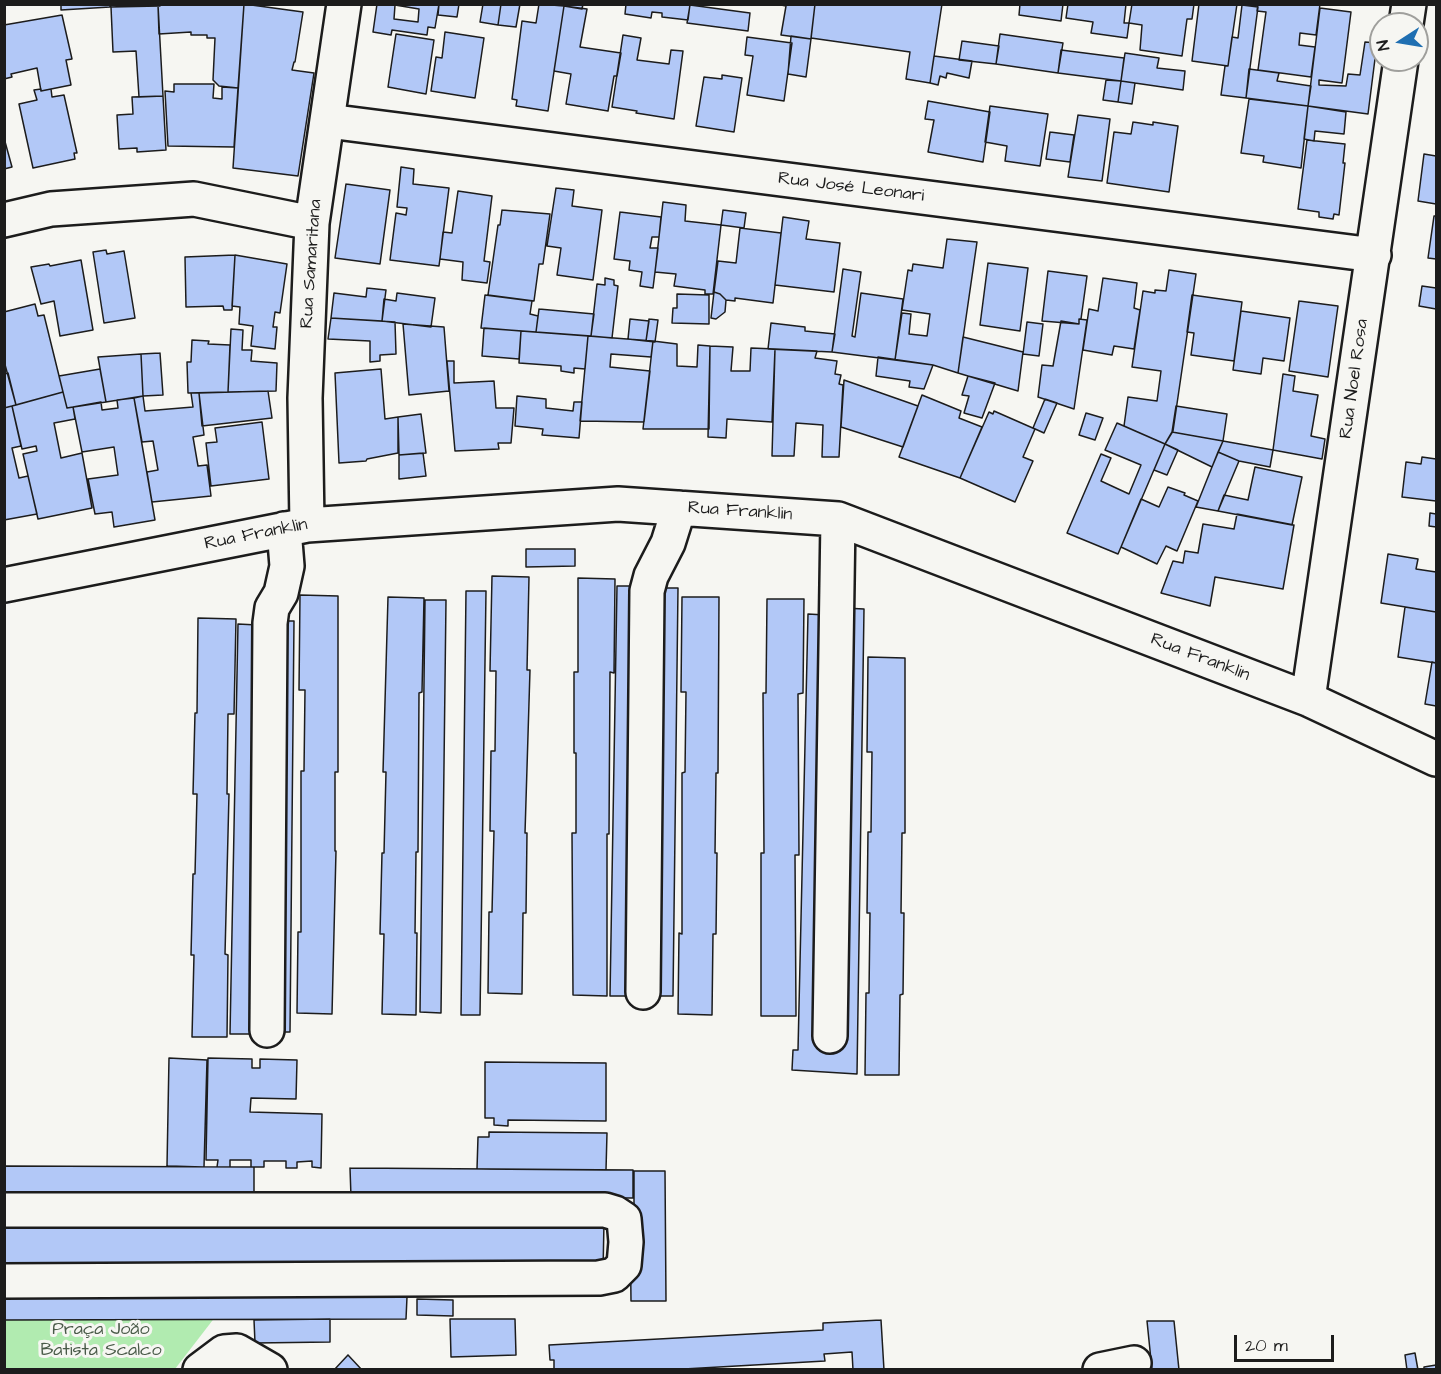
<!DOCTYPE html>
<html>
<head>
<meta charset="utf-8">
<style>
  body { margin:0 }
  #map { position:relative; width:1441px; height:1374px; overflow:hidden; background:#f6f6f2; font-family:"Architects Daughter",sans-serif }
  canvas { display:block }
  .frame { position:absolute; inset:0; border:6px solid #1c1c1c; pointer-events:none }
  .north { position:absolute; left:1369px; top:12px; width:60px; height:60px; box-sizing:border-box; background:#f6f6f2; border:2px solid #9f9f9c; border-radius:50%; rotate:258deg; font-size:16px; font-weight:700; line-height:24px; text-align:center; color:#1c1c1c }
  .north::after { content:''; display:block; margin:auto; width:21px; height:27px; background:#1f6fb2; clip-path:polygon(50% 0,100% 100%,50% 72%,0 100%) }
  .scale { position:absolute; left:1234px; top:1335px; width:100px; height:27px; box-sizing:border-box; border:3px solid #1c1c1c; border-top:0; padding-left:8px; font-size:18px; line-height:21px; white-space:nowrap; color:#1c1c1c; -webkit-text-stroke:4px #f6f6f2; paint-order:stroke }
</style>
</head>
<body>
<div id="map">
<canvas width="1441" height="1374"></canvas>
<div class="frame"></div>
<div class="north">N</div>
<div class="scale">20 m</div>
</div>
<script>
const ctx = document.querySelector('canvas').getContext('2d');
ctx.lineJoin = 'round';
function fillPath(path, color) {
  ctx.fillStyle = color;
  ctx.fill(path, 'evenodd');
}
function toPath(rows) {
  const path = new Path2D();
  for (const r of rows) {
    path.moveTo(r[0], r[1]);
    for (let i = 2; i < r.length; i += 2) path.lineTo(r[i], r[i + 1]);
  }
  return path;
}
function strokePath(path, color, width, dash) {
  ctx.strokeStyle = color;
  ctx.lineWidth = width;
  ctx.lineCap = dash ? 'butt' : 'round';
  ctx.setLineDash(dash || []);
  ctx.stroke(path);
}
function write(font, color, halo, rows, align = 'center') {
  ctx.font = font + ' "Architects Daughter",sans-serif';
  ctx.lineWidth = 6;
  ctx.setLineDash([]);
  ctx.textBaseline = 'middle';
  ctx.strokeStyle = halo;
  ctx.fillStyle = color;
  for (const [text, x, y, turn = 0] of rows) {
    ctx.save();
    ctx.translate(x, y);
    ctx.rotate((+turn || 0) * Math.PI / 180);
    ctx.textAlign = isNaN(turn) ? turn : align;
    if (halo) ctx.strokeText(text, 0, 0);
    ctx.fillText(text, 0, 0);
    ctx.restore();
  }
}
const green = toPath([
  [5,1312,219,1312,175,1369,5,1370]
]);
const building = toPath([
  [61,4,110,4,110,7,61,10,61,4],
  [110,4,160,4,160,6,111,7,110,4],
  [244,4,303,12,295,62,294,62,292,70,314,73,298,176,233,168,244,4],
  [244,4,238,88,219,86,213,80,215,38,207,38,207,35,191,35,191,32,159,34,158,5,244,4],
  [377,4,439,4,435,28,428,27,427,35,392,30,391,35,373,32,377,4],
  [395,5,419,9,418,22,394,19,395,5],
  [439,4,459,4,457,17,438,15,439,4],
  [483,4,501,4,498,25,480,22,483,4],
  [501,4,520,4,516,27,498,25,501,4],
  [539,4,564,6,548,111,516,106,517,100,512,99,522,21,536,23,539,4],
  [564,4,583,4,582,9,564,6,564,4],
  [626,4,690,4,688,20,662,17,662,13,652,12,651,18,625,14,626,4],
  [776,4,815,4,811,39,781,35,786,6,776,4],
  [815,4,942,4,930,83,906,79,910,52,811,38,815,4],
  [1020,4,1063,4,1061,21,1019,15,1020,4],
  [1068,4,1126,4,1124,23,1129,23,1127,38,1091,33,1093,22,1066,18,1068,4],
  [1132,4,1194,4,1192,19,1187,19,1182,56,1140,50,1142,25,1129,23,1132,4],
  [1199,4,1237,4,1228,66,1192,61,1199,4],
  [1258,4,1320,4,1316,35,1300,33,1299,45,1315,47,1311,77,1258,70,1266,12,1257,11,1258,4],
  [158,5,163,96,139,97,136,51,113,52,111,7,158,5],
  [690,5,750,13,748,31,687,23,690,5],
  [1242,5,1258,7,1246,98,1221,95,1225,66,1228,66,1232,37,1238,38,1242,5],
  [564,6,587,9,580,47,621,53,617,76,614,76,608,111,566,104,571,74,554,71,564,6],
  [1320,8,1351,12,1342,83,1319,80,1319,85,1346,86,1348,74,1360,75,1365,42,1377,43,1368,114,1308,106,1320,8],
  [62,15,72,59,66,60,71,85,41,91,37,68,11,74,12,77,4,79,4,25,62,15],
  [445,32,484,38,475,98,431,91,436,57,442,58,445,32],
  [396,34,434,40,426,94,388,87,396,34],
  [1000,34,1063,43,1058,73,996,64,1000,34],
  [623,35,641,38,637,60,669,64,671,50,683,51,674,119,636,113,637,111,612,107,623,35],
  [791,36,811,39,806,77,788,74,791,36],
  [747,37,792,43,784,101,747,95,753,56,745,55,747,37],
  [962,41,999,46,996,64,959,60,962,41],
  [1061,50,1124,58,1121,81,1058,73,1061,50],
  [1125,53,1159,58,1157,68,1185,71,1183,90,1121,81,1125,53],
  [934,56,972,61,969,78,947,73,946,78,940,76,938,85,930,83,934,56],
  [1249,69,1279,73,1277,81,1311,86,1308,106,1246,98,1249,69],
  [722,75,742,78,734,132,696,126,704,77,722,79,722,75],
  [1106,80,1121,81,1118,102,1103,100,1106,80],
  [1121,81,1135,83,1132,104,1118,102,1121,81],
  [174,84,214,84,213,98,222,99,222,87,238,88,234,147,168,146,165,91,174,92,174,84],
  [41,89,41,91,51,89,52,97,64,95,77,153,74,153,75,159,33,168,19,104,37,100,34,90,41,89],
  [163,96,166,150,137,152,137,148,119,149,117,115,133,114,132,97,163,96],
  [1249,99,1308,106,1301,168,1263,162,1264,156,1241,153,1249,99],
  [928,101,990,112,983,162,928,152,934,120,925,119,928,101],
  [990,106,1048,114,1040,166,1005,161,1007,146,985,142,990,106],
  [1308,106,1346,112,1344,134,1315,131,1314,141,1304,139,1308,106],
  [1078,115,1110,119,1102,181,1068,177,1078,115],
  [1133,122,1153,125,1153,122,1178,126,1169,192,1107,183,1114,132,1131,134,1133,122],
  [1050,132,1074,135,1070,162,1046,159,1050,132],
  [4,138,12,167,4,169,4,138],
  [1307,140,1345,144,1343,163,1345,163,1339,215,1334,214,1333,219,1319,217,1319,212,1298,209,1307,140],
  [1424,154,1436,156,1436,204,1418,201,1424,154],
  [401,167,414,169,413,184,449,188,439,266,390,260,396,213,406,215,407,208,397,207,401,167],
  [346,184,390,190,380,264,335,258,346,184],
  [556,188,574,190,572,206,602,210,593,280,557,275,561,248,547,246,556,188],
  [458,191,492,196,484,261,490,262,487,283,462,280,463,262,440,259,443,232,452,233,458,191],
  [663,202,686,205,685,221,721,225,713,294,705,294,705,290,674,286,676,274,655,272,663,202],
  [502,210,550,214,543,264,539,264,534,301,488,295,498,225,500,225,502,210],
  [723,210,746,213,744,228,721,225,723,210],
  [620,212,661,217,659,237,652,237,650,248,658,248,653,288,640,286,642,272,629,270,630,261,614,259,620,212],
  [1434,216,1436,216,1436,259,1428,258,1434,216],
  [783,217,809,221,806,239,840,243,834,292,775,285,783,217],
  [740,228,781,233,773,303,735,298,735,301,726,300,720,294,714,292,718,261,736,263,740,228],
  [947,239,977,242,958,373,933,365,895,360,902,313,911,314,909,334,927,336,930,314,902,310,908,270,912,271,913,264,943,268,947,239],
  [106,250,107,254,124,251,135,318,104,323,93,252,106,250],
  [235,255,287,264,280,313,275,312,273,327,277,327,275,349,251,346,253,326,239,324,240,307,232,306,235,255],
  [235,255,232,310,224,310,223,306,186,307,185,257,235,255],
  [81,260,93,330,60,336,54,301,41,304,31,267,49,264,50,266,81,260],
  [988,263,1028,268,1020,331,980,325,988,263],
  [843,269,861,272,852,336,855,337,861,293,903,299,895,360,832,352,843,269],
  [1169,270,1196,274,1173,431,1165,444,1124,426,1128,397,1157,401,1161,371,1132,367,1143,291,1155,293,1155,290,1166,291,1169,270],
  [1048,271,1087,276,1081,319,1079,319,1079,324,1042,321,1048,271],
  [605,278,614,280,614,285,618,286,612,338,591,336,597,284,605,285,605,278],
  [1103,278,1137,283,1134,308,1140,310,1134,349,1114,346,1112,355,1083,350,1089,309,1098,311,1103,278],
  [1436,280,1436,309,1419,306,1422,286,1436,288,1436,280],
  [367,288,386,290,382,321,331,318,334,293,366,297,367,288],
  [714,292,720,294,726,300,725,312,716,319,711,318,714,292],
  [397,293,435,298,431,327,382,321,384,299,396,301,397,293],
  [677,294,709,295,709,324,672,323,673,308,677,308,677,294],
  [485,295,532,301,530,314,538,316,536,332,481,328,485,295],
  [1192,295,1242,302,1234,361,1191,355,1194,333,1187,332,1192,295],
  [1299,301,1338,306,1328,377,1289,371,1299,301],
  [35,304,38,316,44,315,63,392,16,405,4,361,4,312,35,304],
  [539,309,594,314,591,336,536,332,539,309],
  [1241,311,1290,318,1284,361,1263,358,1261,374,1233,370,1241,311],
  [331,318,395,322,396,354,380,355,380,361,370,362,370,341,328,339,331,318],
  [630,319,649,321,646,341,628,339,630,319],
  [649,319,658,320,655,342,646,341,649,319],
  [1079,319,1087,320,1074,409,1038,397,1042,365,1053,366,1061,321,1079,324,1079,319],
  [1027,322,1043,324,1039,356,1023,354,1027,322],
  [771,323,805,327,805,331,835,334,832,352,768,349,771,323],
  [403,324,444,327,449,391,409,395,403,324],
  [484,328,521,331,519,359,482,356,484,328],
  [231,329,243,330,242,350,252,350,251,361,277,363,276,391,228,392,231,329],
  [521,331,588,336,585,369,574,368,574,373,561,371,561,366,519,363,521,331],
  [588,336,653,341,651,357,611,354,610,367,650,371,644,422,580,421,588,336],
  [963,337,1023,352,1018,391,958,373,963,337],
  [192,340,209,341,208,344,230,345,228,392,188,393,187,362,191,362,192,340],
  [653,341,677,344,677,366,697,367,698,345,710,346,709,429,643,429,653,341],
  [710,346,733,347,731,371,750,371,751,348,775,349,772,422,727,419,726,438,708,437,710,346],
  [775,349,817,351,815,358,837,361,835,374,841,375,839,384,843,385,839,457,822,457,823,425,796,423,794,456,772,456,775,349],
  [160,353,163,395,143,396,141,354,160,353],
  [141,354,143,396,106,402,98,357,141,354],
  [878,357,933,365,924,389,909,387,910,381,876,376,878,357],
  [447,361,454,361,454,383,494,381,496,408,514,408,511,443,498,443,499,449,455,451,447,361],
  [100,369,106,402,67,408,59,376,100,369],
  [381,369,385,419,398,417,398,453,367,459,366,461,339,463,335,373,381,369],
  [8,373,16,405,4,408,4,374,8,373],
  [1283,374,1295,376,1293,391,1318,395,1311,436,1325,439,1322,459,1273,450,1283,374],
  [968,376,995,383,982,418,964,413,969,396,962,395,968,376],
  [844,380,918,406,903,447,841,427,844,380],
  [268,391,272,418,202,426,199,393,268,391],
  [63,392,67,408,73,407,75,419,54,423,61,458,82,453,92,508,38,519,23,454,37,451,36,446,22,449,12,406,63,392],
  [191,393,199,393,204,435,193,437,198,466,207,465,211,496,152,502,147,472,158,470,153,441,142,442,134,398,143,396,145,411,193,407,191,393],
  [922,395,961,411,959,418,982,427,960,478,899,457,922,395],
  [517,396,546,399,546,408,573,411,574,402,582,402,579,438,542,435,543,429,515,426,517,396],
  [134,398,155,520,114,527,112,512,95,514,88,479,118,475,114,447,82,452,73,407,101,402,102,410,118,408,117,400,134,398],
  [1045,399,1057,403,1044,433,1033,428,1045,399],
  [12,406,21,446,12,448,19,478,28,476,37,514,4,520,4,408,12,406],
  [1176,406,1227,414,1223,441,1172,432,1176,406],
  [994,411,1035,429,1023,457,1033,461,1015,502,960,478,989,412,993,414,994,411],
  [1086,413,1103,418,1095,440,1079,435,1086,413],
  [421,414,426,453,399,455,398,417,421,414],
  [262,422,269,479,211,486,206,443,217,442,215,428,262,422],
  [1117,423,1165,444,1118,554,1067,533,1101,454,1111,458,1101,481,1129,494,1141,465,1105,450,1117,423],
  [1172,432,1223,441,1212,467,1165,444,1172,432],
  [1223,441,1273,450,1270,467,1239,461,1218,452,1223,441],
  [1165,444,1178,450,1167,475,1154,470,1165,444],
  [1218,452,1239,461,1218,511,1196,507,1218,452],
  [423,453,426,476,399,479,399,455,423,453],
  [1422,457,1436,459,1436,501,1402,497,1406,462,1421,464,1422,457],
  [1255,467,1302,477,1292,525,1218,511,1224,495,1248,500,1255,467],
  [1168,487,1185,493,1184,495,1198,501,1177,551,1166,546,1157,564,1121,547,1141,499,1159,507,1168,487],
  [1430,513,1436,514,1436,527,1429,526,1430,513],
  [1237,514,1294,525,1283,589,1215,577,1210,606,1161,593,1173,561,1183,563,1185,551,1198,553,1203,524,1234,529,1237,514],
  [526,549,575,549,575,566,526,567,526,549],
  [1388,554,1418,559,1416,569,1436,572,1436,612,1381,603,1388,554],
  [492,576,529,577,527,670,530,670,525,833,527,833,526,913,523,913,522,994,488,993,489,912,492,912,494,831,490,831,491,751,495,751,496,671,490,671,492,576],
  [578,578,615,579,614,673,610,672,609,834,607,834,607,996,573,995,572,833,576,833,576,753,574,753,574,672,578,672,578,578],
  [617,586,639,586,635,996,610,996,617,586],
  [655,588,678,588,673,996,652,996,655,588],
  [466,591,486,591,480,1015,461,1015,466,591],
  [300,595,338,596,338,772,335,772,335,851,336,851,332,1014,297,1013,298,932,301,932,301,771,304,771,305,690,299,690,300,595],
  [388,597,424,598,422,692,419,693,418,852,416,852,415,933,417,933,416,1015,382,1014,384,934,380,934,382,853,384,853,386,772,383,772,388,597],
  [682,597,719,597,718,773,716,773,715,853,717,853,716,934,713,934,712,1015,678,1014,679,933,682,934,682,773,685,772,686,692,681,692,682,597],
  [767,599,804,599,803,693,798,694,799,855,795,855,796,1016,761,1016,761,853,764,853,763,693,766,693,767,599],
  [425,600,446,600,441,1013,420,1012,425,600],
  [1405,607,1436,612,1436,663,1398,657,1405,607],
  [844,608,864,609,857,1074,792,1070,793,1050,798,1050,808,614,825,615,821,1051,837,1052,844,608],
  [198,618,236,619,234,714,228,714,227,794,229,794,225,954,228,955,227,1037,192,1037,194,955,191,955,193,874,195,874,197,794,193,794,195,713,197,713,198,618],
  [275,621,294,621,290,1032,272,1032,275,621],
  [238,624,257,625,253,1034,230,1034,238,624],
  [868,657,905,658,905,833,902,833,901,913,904,913,903,994,900,995,899,1075,865,1075,866,993,869,993,870,913,867,913,868,832,871,832,872,752,867,752,868,657],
  [1432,662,1436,663,1436,706,1425,704,1432,662],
  [169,1058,207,1060,204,1167,167,1166,169,1058],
  [208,1058,252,1059,252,1068,260,1068,260,1059,297,1060,296,1099,251,1098,250,1112,322,1114,321,1168,312,1167,312,1161,297,1162,297,1168,286,1168,286,1161,264,1161,264,1167,251,1167,251,1160,230,1160,230,1167,217,1167,218,1160,206,1160,208,1058],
  [485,1062,606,1063,606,1121,508,1120,508,1126,494,1125,494,1118,485,1118,485,1062],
  [489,1132,607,1133,606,1170,477,1169,478,1137,489,1137,489,1132],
  [4,1166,254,1167,254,1197,4,1194,4,1166],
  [350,1168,633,1170,633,1198,351,1197,350,1168],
  [634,1171,665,1171,666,1301,631,1301,630,1216,634,1216,634,1171],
  [4,1219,604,1222,603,1272,4,1270,4,1219],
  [328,1292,328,1296,407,1297,406,1319,4,1320,4,1295,328,1292],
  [417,1299,453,1300,453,1316,417,1315,417,1299],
  [330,1319,330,1342,255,1343,254,1320,330,1319],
  [450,1319,515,1319,516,1355,451,1357,450,1319],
  [881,1320,884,1370,853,1370,852,1352,824,1354,825,1361,666,1370,554,1370,554,1360,550,1360,549,1345,823,1330,823,1323,881,1320],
  [1147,1321,1174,1321,1179,1370,1152,1370,1147,1321],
  [1415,1353,1418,1370,1407,1370,1405,1355,1415,1353],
  [348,1355,362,1370,334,1370,348,1355],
  [1436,1365,1436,1370,1424,1370,1424,1367,1436,1365]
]);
const minor = toPath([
  [1406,24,1409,4],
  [328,121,1374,255],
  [4,220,51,209,194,199,312,223],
  [307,525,305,398,312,223,344,4],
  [4,585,307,525,618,504,838,519,1308,699,1436,759],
  [1308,699,1401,60],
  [643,992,647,591,651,576,668,543,679,508],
  [267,1030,270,623,272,608,281,593,287,566,284,529],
  [830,1036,838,519],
  [4,1210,605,1210,615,1213,624,1219,626,1242,624,1265,614,1275,599,1278,4,1281],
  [200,1370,224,1352,237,1351,270,1370],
  [1100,1370,1134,1363]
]);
const streetNames = [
  ["Rua José Leonari",851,188,7],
  ["Rua Samaritana",312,264,-86],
  ["Rua Noel Rosa",1355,379,-82],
  ["Rua Franklin",740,512,4],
  ["Rua Franklin",256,535,-11],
  ["Rua Franklin",1200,658,21]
];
const parkNames = [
  ["Praça João",101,1330],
  ["Batista Scalco",101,1351]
];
fillPath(green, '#b1ebb0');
fillPath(building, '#b2c8f7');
strokePath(building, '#1c1c1c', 1.5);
strokePath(minor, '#1c1c1c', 38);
strokePath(minor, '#f6f6f2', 33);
write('18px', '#1c1c1c', '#f6f6f2', streetNames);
write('18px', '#495a48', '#f6f6f2', parkNames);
</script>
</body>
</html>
